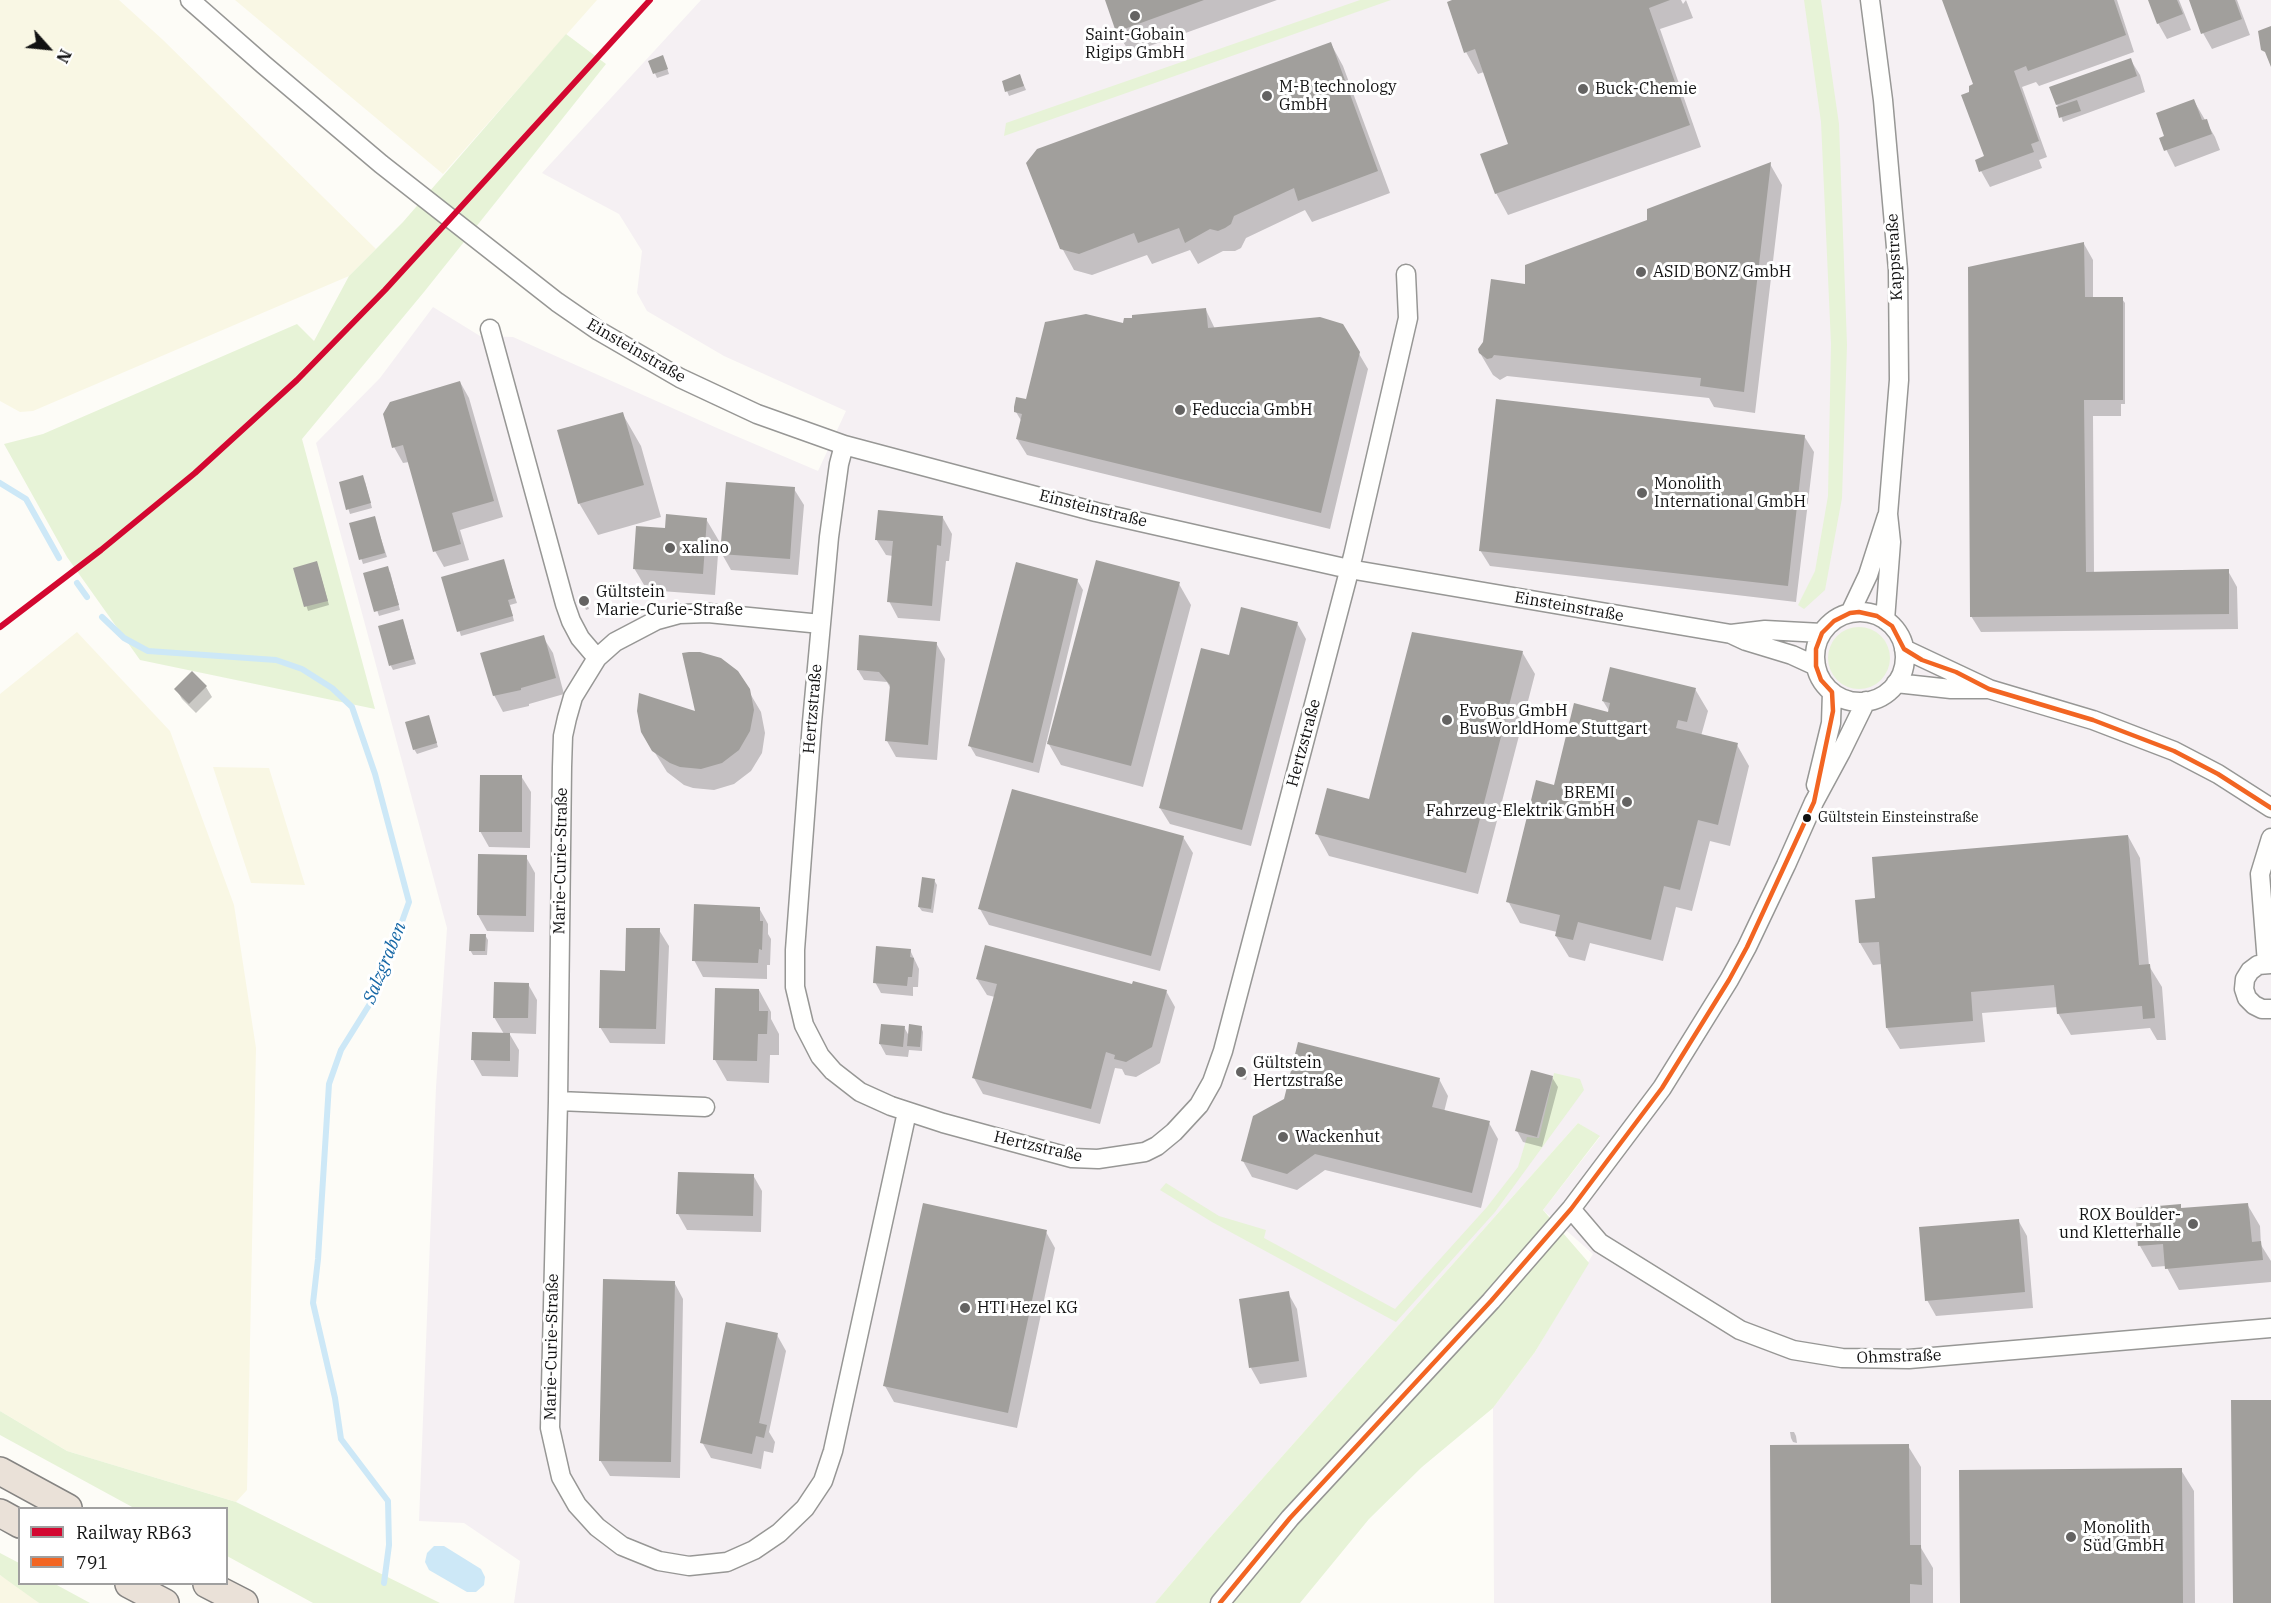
<!DOCTYPE html>
<html>
<head>
<meta charset="utf-8">
<style>
  body { margin:0 }
  #map { position:relative; width:2271px; height:1603px; overflow:hidden; background:#fdfcf7; font-family:"IBM Plex Serif",serif }
  canvas { display:block }
  .legend { position:absolute; left:18px; top:1507px; width:210px; height:78px; box-sizing:border-box; background:#fff; border:2px solid #a0a0a0; margin:0; padding:8px 10px; list-style:none; font-size:18px; color:#111 }
  .legend li { display:flex; align-items:center; gap:12px; height:30px }
  .legend b { width:30px; border:2px solid #a0a0a0 }
  .north { position:absolute; left:18px; top:18px; width:60px; height:60px; -webkit-text-stroke:4px #fff; paint-order:stroke; rotate:117deg; font-size:16px; font-weight:700; line-height:24px; text-align:center; color:#111 }
  .north::after { content:''; display:block; margin:auto; width:21px; height:27px; background:#111; clip-path:polygon(50% 0,100% 100%,50% 72%,0 100%) }
</style>
</head>
<body>
<div id="map">
<canvas width="2271" height="1603"></canvas>
<ul class="legend">
<li><b style="height:8px;background:#d30730"></b>Railway RB63</li>
<li><b style="height:8px;background:#f26522"></b>791</li>
</ul>
<div class="north">N</div>
</div>
<script>
const ctx = document.querySelector('canvas').getContext('2d');
ctx.lineJoin = 'round';
function fillPath(path, color) {
  ctx.fillStyle = color;
  ctx.fill(path, 'evenodd');
}
function toPath(rows) {
  const path = new Path2D();
  for (const r of rows) {
    if (r.length === 3) {
      path.moveTo(r[0] + r[2], r[1]);
      path.arc(r[0], r[1], r[2], 0, 2 * Math.PI);
      continue;
    }
    path.moveTo(r[0], r[1]);
    for (let i = 2; i < r.length; i += 2) path.lineTo(r[i], r[i + 1]);
  }
  return path;
}
function strokePath(path, color, width, dash) {
  ctx.strokeStyle = color;
  ctx.lineWidth = width;
  ctx.lineCap = dash ? 'butt' : 'round';
  ctx.setLineDash(dash || []);
  ctx.stroke(path);
}
function write(font, color, halo, rows, align = 'center') {
  ctx.font = font + ' "IBM Plex Serif",serif';
  ctx.lineWidth = 6;
  ctx.setLineDash([]);
  ctx.textBaseline = 'middle';
  ctx.strokeStyle = halo;
  ctx.fillStyle = color;
  for (const [text, x, y, turn = 0] of rows) {
    ctx.save();
    ctx.translate(x, y);
    ctx.rotate((+turn || 0) * Math.PI / 180);
    ctx.textAlign = isNaN(turn) ? turn : align;
    if (halo) ctx.strokeText(text, 0, 0);
    ctx.fillText(text, 0, 0);
    ctx.restore();
  }
}
const industrial = toPath([
  [701,0,2271,0,2271,1603,1494,1603,1493,1408,1535,1352,1593,1254,1543,1210,1600,1137,1578,1123,1207,1541,1155,1603,514,1603,520,1561,464,1523,419,1521,436,1087,447,928,316,443,380,378,433,307,480,336,513,337,717,428,818,471,846,411,724,356,647,311,637,293,642,251,619,214,542,173]
]);
const farmland = toPath([
  [0,0,119,0,162,39,376,249,349,276,33,411,20,412,0,401],
  [235,0,597,0,443,174],
  [77,632,170,731,234,905,256,1048,247,1490,236,1502,67,1451,0,1411,0,694],
  [213,767,269,768,305,885,251,883],
  [0,1575,17,1585,39,1603,0,1603]
]);
const green = toPath([
  [1360,0,1391,0,1004,136,1006,123],
  [1804,0,1821,0,1839,124,1847,345,1842,498,1825,590,1804,609,1798,605,1815,571,1828,496,1831,344,1821,122],
  [566,34,606,64,424,292,302,439,375,709,140,660,67,557,4,444,43,434,297,324,314,341,349,276,403,222],
  [1859,658,31],
  [1554,1073,1580,1079,1584,1090,1495,1212,1396,1322,1212,1222,1160,1190,1166,1183,1219,1216,1266,1230,1264,1238,1395,1309,1487,1207,1518,1167,1527,1137,1539,1138],
  [1578,1123,1600,1136,1543,1210,1589,1263,1535,1352,1493,1408,1422,1467,1369,1519,1300,1603,1155,1603,1207,1541],
  [0,1411,67,1451,236,1502,440,1603,313,1603,227,1556,226,1508,134,1508,0,1435],
  [0,1553,19,1563,20,1584,55,1584,90,1603,39,1603,0,1575]
]);
const water = toPath([
  [434,1546,444,1546,481,1569,485,1577,484,1585,476,1592,467,1592,429,1570,425,1562,427,1553]
]);
const shadow = toPath([
  [1106,0,1277,0,1130,53,1117,32],
  [1456,0,1681,0,1683,4,1686,0,1693,18,1660,29,1701,147,1508,215,1496,193,1509,145,1484,72,1478,74,1466,52,1448,3],
  [1944,0,2117,0,2134,52,2039,86,2036,82,2022,87,2047,157,2039,160,2042,168,1990,187,1981,171,1985,157,1970,93,1975,85],
  [2149,0,2179,0,2191,30,2167,39,2158,23],
  [2191,0,2237,0,2250,35,2212,49,2203,33],
  [1331,44,1343,66,1390,193,1312,222,1305,210,1246,238,1241,248,1235,251,1223,251,1198,264,1190,250,1152,264,1147,255,1092,275,1074,270,1062,248],
  [2130,59,2140,75,2145,92,2063,122,2057,104],
  [650,62,665,62,669,74,657,78],
  [1020,76,1026,90,1009,96,1007,91],
  [2194,101,2215,137,2220,150,2175,167,2161,139,2166,137],
  [1770,164,1782,185,1755,413,1714,407,1709,398,1507,376,1500,380,1493,375,1480,353,1649,221],
  [2084,244,2093,260,2093,299,2122,299,2125,303,2125,404,2121,404,2121,416,2093,416,2094,573,2228,571,2237,587,2238,629,1981,632,1971,616],
  [1206,310,1215,329,1342,325,1368,369,1330,529,1027,455,1017,439,1022,422,1016,412,1027,401,1124,325],
  [460,382,469,398,503,517,460,530,469,560,444,567,435,551,409,462,403,463,394,447],
  [622,413,641,446,661,517,598,535,579,503],
  [1804,436,1814,452,1796,602,1490,566,1480,550],
  [365,482,372,508,350,514,340,483],
  [794,489,804,505,798,575,731,570,722,554],
  [374,517,387,557,363,564,350,524],
  [943,518,952,534,949,561,946,561,940,621,898,618,889,601,893,556,886,555,876,539],
  [706,519,719,541,715,595,647,590,634,568,666,530],
  [503,561,517,603,510,605,514,621,461,636,443,578],
  [317,563,329,605,308,611,295,569],
  [390,572,400,610,379,616,365,574],
  [1077,580,1083,590,1039,773,976,756,970,746],
  [1179,584,1191,605,1143,787,1061,765,1047,741,1049,742],
  [582,599,585,599,589,609,586,610],
  [1297,623,1306,639,1251,846,1170,824,1160,808,1230,657],
  [404,625,416,664,393,670,391,666],
  [543,637,553,653,564,694,529,704,529,706,503,712,494,695],
  [936,643,945,659,937,760,896,757,887,741,891,689,887,682,864,680,858,670],
  [1522,652,1535,674,1478,894,1329,856,1317,834,1370,801],
  [206,687,212,697,196,713,182,699,176,689],
  [1695,689,1708,711,1701,736,1737,745,1749,766,1730,846,1710,841,1692,911,1676,907,1663,961,1590,943,1585,961,1569,957,1556,936,1557,932,1520,923,1508,901,1555,786,1611,714,1603,701],
  [748,690,761,712,765,733,762,753,751,771,734,784,714,790,693,788,684,785,667,772,642,732,697,713],
  [428,716,438,747,417,754,414,749],
  [521,776,531,792,530,848,489,847,480,831],
  [2128,836,2140,858,2149,966,2162,987,2166,1040,2157,1040,2150,1028,2071,1035,2058,1013,2058,1007,1982,1013,1985,1042,1900,1049,1887,1028,1882,964,1873,965,1860,943,1857,901,1877,899],
  [1183,837,1193,853,1160,971,989,925,980,909],
  [526,857,535,873,534,932,487,931,478,915],
  [934,880,937,885,933,913,922,911,919,907],
  [759,908,768,924,768,934,771,939,770,965,767,965,767,979,703,977,694,960],
  [659,930,669,946,665,1044,610,1043,600,1027],
  [485,935,488,940,487,955,473,955,470,950],
  [910,950,919,969,918,987,913,987,913,996,881,993,875,982],
  [977,979,1133,985,1166,991,1175,1007,1160,1063,1136,1077,1125,1075,1122,1069,1115,1068,1100,1124,983,1094,974,1078,995,997,987,995],
  [528,984,537,1000,536,1034,509,1033,519,1050,518,1077,482,1076,473,1060,504,1034,494,1017],
  [759,990,771,1012,771,1019,779,1034,779,1055,770,1055,769,1083,727,1081,715,1060],
  [904,1027,909,1036,921,1027,923,1032,922,1051,909,1050,908,1057,886,1055,880,1044],
  [1239,1070,1244,1071,1247,1076,1246,1080,1241,1079,1238,1074],
  [1552,1077,1558,1087,1542,1147,1523,1142,1517,1131],
  [1439,1079,1448,1096,1444,1112,1489,1123,1498,1139,1481,1208,1325,1170,1297,1190,1252,1177,1243,1161],
  [753,1175,762,1191,761,1232,687,1230,678,1214],
  [2247,1204,2260,1226,2261,1245,2271,1261,2271,1282,2179,1290,2166,1266,2152,1267,2140,1246,2180,1206,2182,1210],
  [2018,1220,2027,1236,2033,1308,1936,1316,1927,1300],
  [1046,1232,1055,1248,1017,1428,894,1402,885,1386],
  [674,1282,683,1299,680,1478,610,1476,600,1460],
  [1288,1293,1297,1309,1307,1377,1260,1384,1251,1368],
  [777,1335,786,1351,769,1432,775,1442,773,1453,764,1451,761,1469,711,1458,702,1442],
  [1790,1432,1794,1432,1796,1436,1797,1443,1793,1442,1791,1438],
  [1908,1446,1921,1467,1921,1548,1933,1568,1933,1603,1773,1603],
  [2181,1470,2194,1491,2195,1603,1961,1603]
]);
const stream = toPath([
  [0,483,26,499,59,558],
  [77,583,87,597],
  [102,617,124,638,148,651,276,660,302,669,332,688,352,707,375,774,409,902,376,994,341,1050,329,1084,318,1259,313,1303,335,1398,341,1439,388,1501,389,1545,384,1583]
]);
const building = toPath([
  [1105,0,1204,0,1116,32],
  [1452,0,1670,0,1649,8,1690,125,1495,194,1480,154,1508,144,1475,49,1464,53,1447,2],
  [1942,0,2114,0,2126,35,2028,71,2026,66,2014,71,2039,141,2031,144,2034,152,1979,172,1975,160,1984,156,1961,95,1969,92,1969,86,1973,84],
  [2148,0,2177,0,2183,14,2157,24],
  [2189,0,2235,0,2242,19,2201,34],
  [2271,26,2271,67,2265,52,2261,50,2258,31],
  [1331,42,1378,171,1298,201,1294,188,1234,216,1231,224,1225,228,1218,231,1210,229,1185,243,1179,228,1138,243,1134,233,1079,254,1060,249,1026,163,1037,149],
  [663,55,668,69,653,74,648,61],
  [2131,58,2137,76,2056,105,2049,87],
  [1020,74,1024,86,1005,92,1002,81],
  [2194,99,2202,120,2207,119,2212,134,2164,151,2159,138,2164,136,2156,113],
  [2077,100,2081,111,2059,118,2056,107],
  [1771,162,1744,392,1700,386,1701,378,1494,355,1492,358,1487,359,1479,353,1478,349,1483,342,1491,279,1525,284,1525,265,1647,220,1647,209],
  [2084,242,2085,297,2123,297,2123,400,2084,400,2086,572,2229,569,2229,614,1970,617,1968,267],
  [1206,308,1208,328,1320,317,1343,324,1360,352,1321,513,1016,439,1022,414,1014,412,1014,407,1016,397,1026,399,1045,322,1086,314,1123,323,1124,318,1132,318,1132,315],
  [460,381,494,501,452,513,461,544,433,552,403,445,392,448,383,414,390,402],
  [1496,399,1805,435,1788,586,1479,551],
  [623,412,644,485,578,504,557,430],
  [363,475,371,503,346,510,339,482],
  [726,482,795,487,790,559,720,554],
  [878,510,943,516,941,546,937,545,932,606,887,602,893,541,875,540],
  [666,514,707,518,703,574,633,569,636,526,665,528],
  [375,516,385,553,359,560,349,523],
  [504,559,515,598,508,600,513,616,457,632,441,577],
  [1096,560,1180,582,1131,766,1047,744],
  [317,561,328,601,304,607,293,568],
  [1016,562,1078,579,1033,763,968,746],
  [388,566,399,605,374,612,363,573],
  [1241,607,1298,622,1242,830,1159,808,1201,648,1229,655],
  [403,619,414,659,389,666,378,626],
  [1412,632,1523,651,1466,873,1315,834,1327,788,1369,799],
  [544,635,556,678,521,688,521,690,493,696,480,653],
  [859,635,937,642,928,745,885,741,890,685,879,672,857,670],
  [689,652,700,652,721,658,738,671,750,689,754,710,750,731,739,750,722,763,701,769,680,767,670,763,652,751,641,732,637,711,639,693,695,711,682,653],
  [1610,667,1696,688,1687,722,1678,720,1676,728,1738,743,1718,825,1698,820,1680,890,1664,886,1651,940,1578,922,1573,940,1555,936,1560,915,1506,902,1536,780,1554,785,1574,703,1608,712,1610,703,1602,701],
  [192,671,207,686,189,704,174,689],
  [429,715,437,743,413,750,405,722],
  [480,775,522,775,522,832,479,832],
  [1012,789,1184,836,1151,956,978,909],
  [2128,835,2139,965,2150,964,2155,1018,2143,1019,2142,1006,2057,1014,2054,985,1971,992,1973,1021,1886,1028,1879,942,1859,943,1855,900,1875,898,1872,857],
  [478,854,527,855,526,916,477,915],
  [922,877,935,879,931,909,918,907],
  [694,904,760,907,760,921,763,921,762,950,759,949,758,963,692,961],
  [626,928,660,928,656,1029,599,1028,600,970,625,971],
  [470,934,486,934,485,951,469,951],
  [985,945,1132,984,1133,981,1167,990,1152,1047,1126,1062,1114,1059,1115,1055,1106,1052,1091,1109,972,1078,997,984,976,979],
  [876,946,911,949,910,957,914,958,912,977,908,977,907,986,873,983],
  [494,982,529,983,528,1018,493,1018],
  [715,988,759,989,759,1011,768,1011,767,1034,758,1034,757,1061,713,1060],
  [881,1024,905,1026,903,1047,879,1044],
  [909,1024,922,1026,920,1047,907,1046],
  [472,1032,510,1033,510,1061,471,1060],
  [1298,1042,1440,1078,1432,1107,1490,1121,1472,1193,1315,1154,1287,1174,1241,1161,1253,1116,1284,1099],
  [1531,1070,1553,1076,1537,1137,1515,1131],
  [678,1172,754,1174,753,1216,676,1214],
  [923,1203,1047,1230,1008,1413,883,1386],
  [2248,1203,2252,1242,2261,1241,2263,1260,2165,1269,2163,1244,2138,1246,2135,1208,2181,1204,2181,1208],
  [2019,1219,2025,1292,1925,1301,1919,1227],
  [603,1279,675,1281,671,1462,599,1461],
  [1289,1291,1299,1361,1249,1368,1239,1299],
  [726,1322,778,1333,759,1423,767,1425,764,1438,756,1436,752,1454,700,1443],
  [2231,1400,2271,1400,2271,1603,2233,1603],
  [1909,1444,1910,1545,1921,1545,1922,1585,1910,1584,1910,1603,1771,1603,1770,1445],
  [2182,1468,2183,1603,1960,1603,1959,1470]
]);
const minor = toPath([
  [190,0,264,65,381,164,557,302,599,331,680,378,757,414,844,445,1096,512,1349,569,1731,634,1746,641,1792,655,1816,666],
  [1870,0,1883,100,1898,270,1899,380,1888,514,1891,542,1885,620],
  [490,329,565,604,571,621,580,638,597,658],
  [844,445,839,464,829,537,812,722,795,950,795,987,804,1025,820,1056,833,1071,860,1092,891,1106,943,1123,1072,1158,1098,1159,1145,1152,1157,1146,1174,1132,1199,1105,1212,1082,1223,1051,1353,556,1408,318,1406,274],
  [1860,657,45],
  [1850,613,1868,575,1887,516],
  [821,624,708,613,679,614,657,620,615,642,597,658,573,697,567,718,563,736,562,767,558,1101,550,1428,561,1477,577,1505,597,1527,622,1546,659,1561,689,1566,727,1562,754,1550,779,1533,805,1508,823,1481,833,1451,907,1112],
  [1731,634,1765,630,1822,633],
  [1904,649,1989,689,2093,720,2174,751,2218,774,2271,808],
  [1896,683,1951,689,1987,689],
  [1816,785,1831,723,1832,692],
  [2267,963,2260,874,2271,838],
  [2271,964,2258,965,2250,971,2245,979,2244,989,2247,998,2254,1005,2262,1009,2271,1009],
  [558,1101,705,1107],
  [1571,1209,1600,1243,1740,1330,1793,1350,1842,1358,1909,1359,2271,1328],
  [1220,1603,1290,1518,1491,1301,1571,1209,1662,1088,1729,980,1747,947,1786,865,1814,802,1841,752,1866,701]
]);
const highway = toPath([
  [0,1471,68,1508],
  [0,1513,20,1524],
  [129,1584,165,1603],
  [207,1584,244,1603]
]);
const bus1 = toPath([
  [1220,1603,1290,1518,1491,1301,1571,1209,1662,1088,1729,980,1747,947,1814,802,1833,711,1832,692,1821,680,1816,666,1816,649,1822,633,1834,621,1850,613,1859,612,1877,616,1892,626,1904,649,1922,660,1956,672,1989,689,2093,720,2174,751,2218,774,2271,808]
]);
const rail1 = toPath([
  [0,627,101,550,195,473,297,380,385,290,650,0]
]);
const markers = [
  [1135,16,6,"#646362"],
  [1583,89,6,"#646362"],
  [1267,96,6,"#646362"],
  [1641,272,6,"#646362"],
  [1180,410,6,"#646362"],
  [1642,493,6,"#646362"],
  [670,548,6,"#646362"],
  [584,601,6,"#646362"],
  [1447,720,6,"#646362"],
  [1627,802,6,"#646362"],
  [1807,818,5,"#111"],
  [1241,1072,6,"#646362"],
  [1283,1137,6,"#646362"],
  [2193,1224,6,"#646362"],
  [965,1308,6,"#646362"],
  [2071,1537,6,"#646362"]
];
const busNames = [
  ["Gültstein Einsteinstraße",1818,818]
];
const poiNames = [
  ["Saint-Gobain",1135,35,"center"],
  ["Rigips GmbH",1135,53,"center"],
  ["M-B technology",1279,87],
  ["GmbH",1279,105],
  ["Buck-Chemie",1595,89],
  ["ASID BONZ GmbH",1653,272],
  ["Feduccia GmbH",1192,410],
  ["Monolith",1654,484],
  ["International GmbH",1654,502],
  ["xalino",682,548],
  ["Gültstein",596,592],
  ["Marie-Curie-Straße",596,610],
  ["EvoBus GmbH",1459,711],
  ["BusWorldHome Stuttgart",1459,729],
  ["BREMI",1615,793,"right"],
  ["Fahrzeug-Elektrik GmbH",1615,811,"right"],
  ["Gültstein",1253,1063],
  ["Hertzstraße",1253,1081],
  ["Wackenhut",1295,1137],
  ["ROX Boulder-",2181,1215,"right"],
  ["und Kletterhalle",2181,1233,"right"],
  ["HTI Hezel KG",977,1308],
  ["Monolith",2083,1528],
  ["Süd GmbH",2083,1546]
];
const streetNames = [
  ["Kappstraße",1895,257,-93],
  ["Einsteinstraße",636,351,30],
  ["Einsteinstraße",1093,509,14],
  ["Einsteinstraße",1569,607,10],
  ["Hertzstraße",813,709,-85],
  ["Hertzstraße",1304,743,-75],
  ["Marie-Curie-Straße",561,861,-89],
  ["Hertzstraße",1038,1147,13],
  ["Marie-Curie-Straße",552,1347,-89],
  ["Ohmstraße",1899,1357,-2]
];
const waterNames = [
  ["Salzgraben",385,963,-68]
];
fillPath(industrial, '#f5f0f3');
fillPath(farmland, '#f9f7e4');
fillPath(green, '#e7f3d7');
fillPath(water, '#cde8f7');
fillPath(shadow, '#0003');
strokePath(stream, '#cde8f7', 6);
fillPath(building, '#a19f9c');
strokePath(minor, '#979795', 21);
strokePath(highway, '#858482', 30);
strokePath(minor, '#fffffe', 18);
strokePath(highway, '#eae1d8', 27);
strokePath(bus1, '#f26522', 4.5);
strokePath(rail1, '#d30730', 6);
for (const [x, y, r, color] of markers) {
  const dot = new Path2D();
  dot.arc(x, y, r, 0, 2 * Math.PI);
  ctx.fillStyle = color;
  ctx.fill(dot);
  strokePath(dot, '#fff', 2);
}
write('14px', '#111', '#fff', busNames, 'left');
write('16px', '#111', '#fff', poiNames, 'left');
write('16px', '#111', '#fff', streetNames);
write('italic 18px', '#1768a6', '#fff', waterNames);
</script>
</body>
</html>
